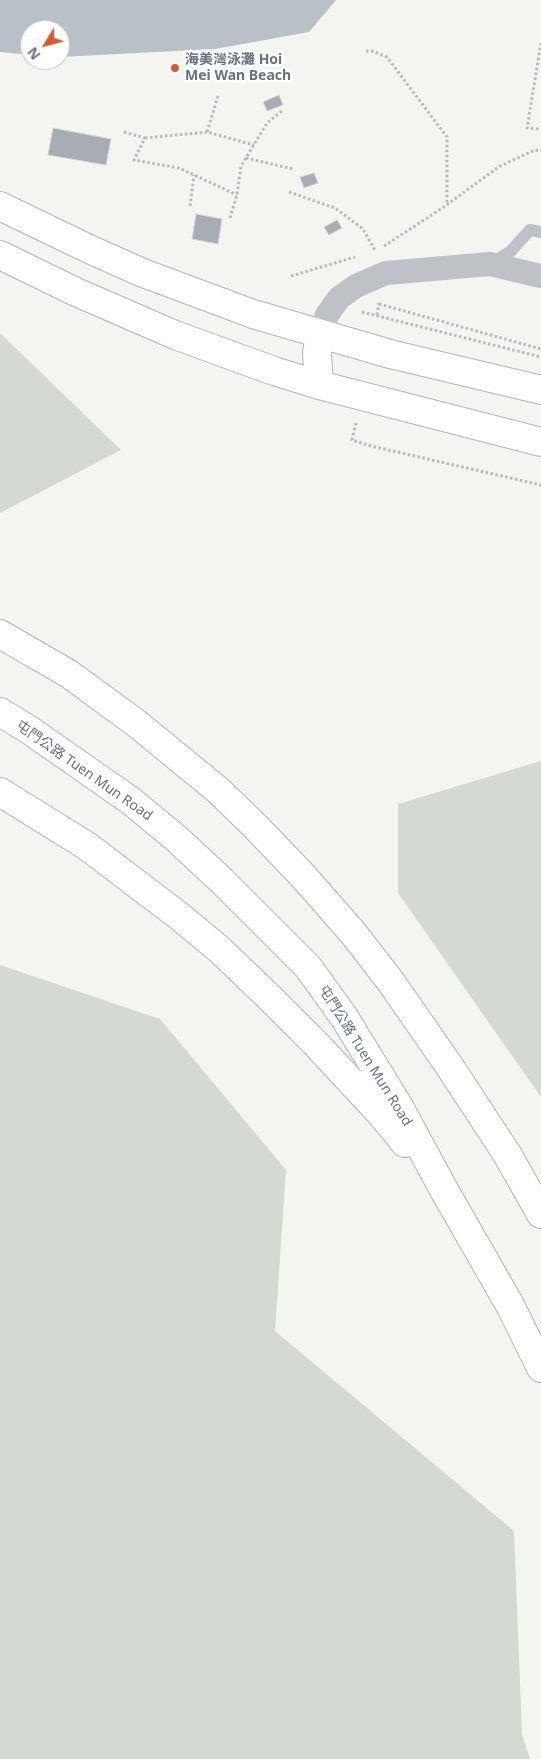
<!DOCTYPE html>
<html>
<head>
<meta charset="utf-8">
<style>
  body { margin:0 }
  #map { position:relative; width:541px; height:1759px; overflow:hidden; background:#f4f5f1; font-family:"Noto Sans",sans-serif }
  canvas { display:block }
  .north { position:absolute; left:20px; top:20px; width:50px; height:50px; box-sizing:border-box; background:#fff; border:1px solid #c2c7cc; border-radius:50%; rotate:233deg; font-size:14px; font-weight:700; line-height:20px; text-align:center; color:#667380 }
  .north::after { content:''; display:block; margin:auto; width:18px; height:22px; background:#d55c31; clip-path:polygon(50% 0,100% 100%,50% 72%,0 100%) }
</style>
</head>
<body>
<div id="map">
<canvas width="541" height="1759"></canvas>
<div class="north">N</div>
</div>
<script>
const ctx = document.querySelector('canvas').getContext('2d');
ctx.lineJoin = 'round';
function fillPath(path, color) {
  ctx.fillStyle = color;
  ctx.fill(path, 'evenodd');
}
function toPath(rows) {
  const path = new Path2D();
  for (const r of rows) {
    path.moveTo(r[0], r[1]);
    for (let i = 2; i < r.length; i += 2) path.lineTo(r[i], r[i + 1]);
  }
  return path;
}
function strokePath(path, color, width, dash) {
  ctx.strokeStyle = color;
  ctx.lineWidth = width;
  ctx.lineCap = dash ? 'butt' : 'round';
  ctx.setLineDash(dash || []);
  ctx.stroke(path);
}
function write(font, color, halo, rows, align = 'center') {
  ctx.font = font + ' "Noto Sans","Noto Sans TC",sans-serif';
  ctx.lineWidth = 5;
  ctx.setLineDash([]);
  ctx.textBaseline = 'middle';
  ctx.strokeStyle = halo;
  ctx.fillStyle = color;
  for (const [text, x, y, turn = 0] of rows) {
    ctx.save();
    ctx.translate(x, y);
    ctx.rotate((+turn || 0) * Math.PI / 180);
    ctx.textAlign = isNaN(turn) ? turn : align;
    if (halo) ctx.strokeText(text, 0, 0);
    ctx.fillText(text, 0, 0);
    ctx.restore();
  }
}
const green = toPath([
  [0,333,121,450,0,513],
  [541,761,541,1097,398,893,398,804],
  [0,965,160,1019,286,1170,275,1331,514,1531,522,1734,530,1759,0,1759]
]);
const water = toPath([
  [0,0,336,0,309,32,215,49,60,57,60,30,30,30,30,55,0,52]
]);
const building = toPath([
  [279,95,283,105,267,111,263,102,279,95],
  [53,128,111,139,106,165,48,155,53,128],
  [314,173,318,183,304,188,300,177,314,173],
  [196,214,222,219,218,244,192,239,196,214],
  [337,220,342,228,329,235,324,227,337,220]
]);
const path = toPath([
  [541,43,527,128,541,129],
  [366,51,372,51,387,57,447,137,447,202,445,203],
  [218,96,207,132,254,145],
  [124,132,145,138,134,160,179,168,237,195],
  [145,138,207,132],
  [246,158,293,169],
  [289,192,335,208,363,229,376,252],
  [190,206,194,175],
  [230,218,237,195,241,166,267,123,283,110],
  [384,246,441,209,500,166,535,150,541,151],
  [291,276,355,257],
  [379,304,541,349],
  [362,312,541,357],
  [377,315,379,303],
  [356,423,352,440,371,446,541,485]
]);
const lane = toPath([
  [490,264,510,252,530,230,541,232]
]);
const street = toPath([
  [320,334,327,315,339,298,356,286,386,273,490,264,541,276]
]);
const primary = toPath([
  [0,206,89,249,143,273,253,314,390,354,541,390],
  [0,255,76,292,175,335,274,371,319,385,541,442],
  [319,385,317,353,320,334]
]);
const highway = toPath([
  [0,634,69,674,136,723,219,791,257,828,303,876,353,933,391,982,450,1067,507,1154,541,1214],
  [0,712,28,729,131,801,177,839,222,881,308,967,344,1017,398,1105,444,1190,511,1307,541,1368],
  [0,792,87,846,179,916,220,950,270,998,317,1045,382,1115,405,1143]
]);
const markers = [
  [175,68,5,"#d55c31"]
];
const poiNames = [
  ["海美灣泳灘 Hoi",185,60],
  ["Mei Wan Beach",185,76]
];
const streetNames = [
  ["屯門公路 Tuen Mun Road",84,771,35],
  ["屯門公路 Tuen Mun Road",365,1056,58]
];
fillPath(green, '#d4d9d1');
fillPath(water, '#b7c1c6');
fillPath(building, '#a7adb3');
strokePath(building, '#d6d6d4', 1);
strokePath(primary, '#b2b5b9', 30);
strokePath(highway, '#b1b4b7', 30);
strokePath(path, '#b8babd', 3, [2.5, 2.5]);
strokePath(lane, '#bec1c5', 12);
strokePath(street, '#bec1c5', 24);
strokePath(primary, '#fff', 28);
strokePath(highway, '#fff', 28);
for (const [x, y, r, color] of markers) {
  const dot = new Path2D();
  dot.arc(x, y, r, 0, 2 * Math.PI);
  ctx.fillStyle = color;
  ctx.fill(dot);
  strokePath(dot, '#fff', 2);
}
write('bold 14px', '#667380', '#fff', poiNames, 'left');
write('14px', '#667380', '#fff', streetNames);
</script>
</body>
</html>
